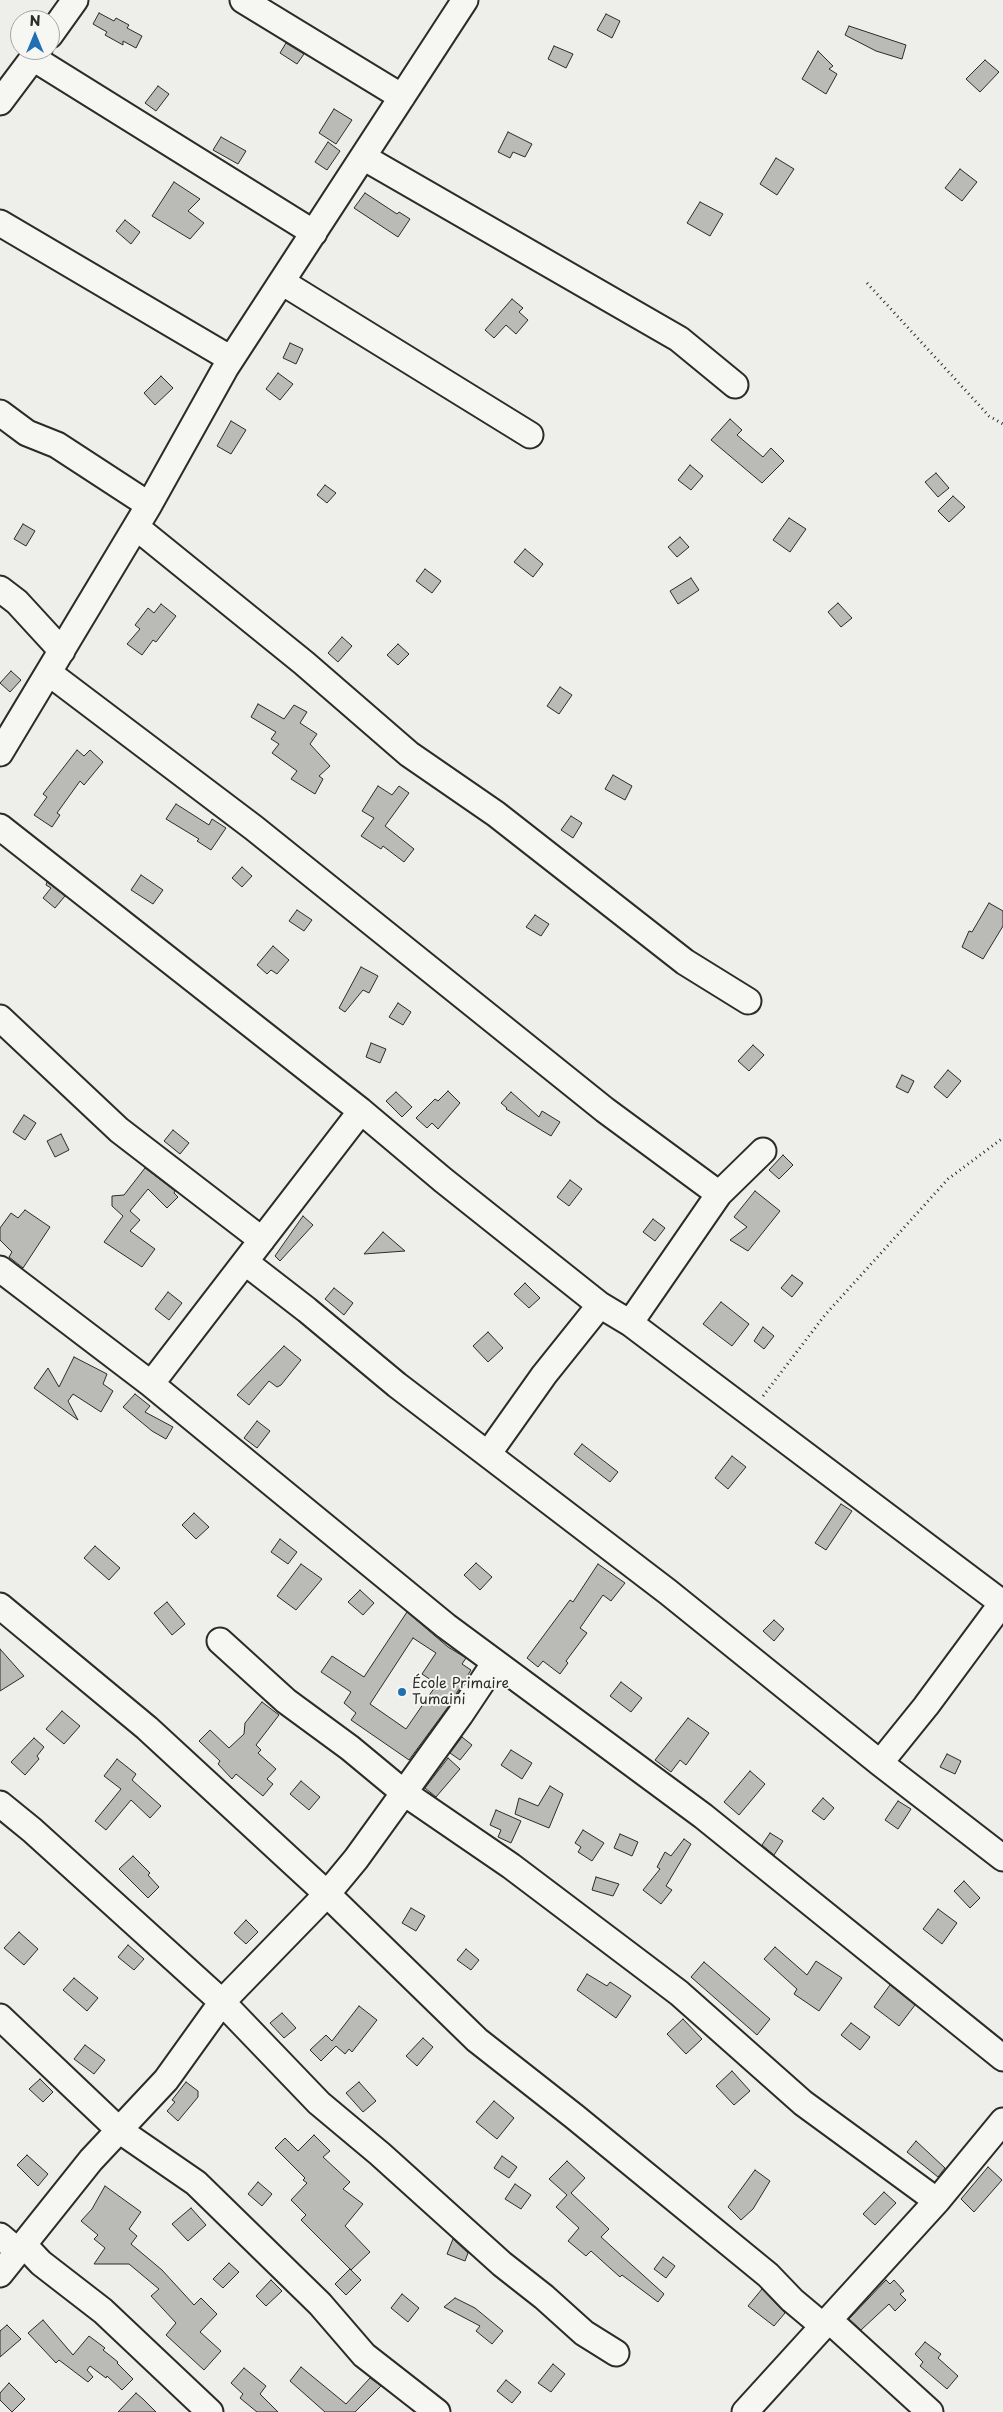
<!DOCTYPE html>
<html>
<head>
<meta charset="utf-8">
<style>
  body { margin:0 }
  #map { position:relative; width:1003px; height:2412px; overflow:hidden; background:#eeeeea; font-family:"Playpen Sans",sans-serif }
  canvas { display:block }
  .north { position:absolute; left:10px; top:10px; width:50px; height:50px; box-sizing:border-box; background:#f6f6f2; border:1px solid #a5a5a2; border-radius:50%; rotate:0deg; font-size:14px; font-weight:700; line-height:20px; text-align:center; color:#2b2b2b }
  .north::after { content:''; display:block; margin:auto; width:18px; height:22px; background:#1f6fb2; clip-path:polygon(50% 0,100% 100%,50% 72%,0 100%) }
</style>
</head>
<body>
<div id="map">
<canvas width="1003" height="2412"></canvas>
<div class="north">N</div>
</div>
<script>
const ctx = document.querySelector('canvas').getContext('2d');
ctx.lineJoin = 'round';
function fillPath(path, color) {
  ctx.fillStyle = color;
  ctx.fill(path, 'evenodd');
}
function toPath(rows) {
  const path = new Path2D();
  for (const r of rows) {
    path.moveTo(r[0], r[1]);
    for (let i = 2; i < r.length; i += 2) path.lineTo(r[i], r[i + 1]);
  }
  return path;
}
function strokePath(path, color, width, dash) {
  ctx.strokeStyle = color;
  ctx.lineWidth = width;
  ctx.lineCap = dash ? 'butt' : 'round';
  ctx.setLineDash(dash || []);
  ctx.stroke(path);
}
function write(font, color, halo, rows, align = 'center') {
  ctx.font = font + ' "Playpen Sans",sans-serif';
  ctx.lineWidth = 4;
  ctx.setLineDash([]);
  ctx.textBaseline = 'middle';
  ctx.strokeStyle = halo;
  ctx.fillStyle = color;
  for (const [text, x, y, turn = 0] of rows) {
    ctx.save();
    ctx.translate(x, y);
    ctx.rotate((+turn || 0) * Math.PI / 180);
    ctx.textAlign = isNaN(turn) ? turn : align;
    if (halo) ctx.strokeText(text, 0, 0);
    ctx.fillText(text, 0, 0);
    ctx.restore();
  }
}
const building = toPath([
  [99,13,114,21,116,18,129,25,127,28,142,36,136,48,123,41,123,45,105,35,107,32,93,24,99,13],
  [606,14,620,21,612,38,597,30,606,14],
  [849,26,906,45,902,59,876,51,845,35,849,26],
  [286,43,304,54,297,64,280,53,286,43],
  [554,46,573,54,566,68,548,59,554,46],
  [818,51,833,66,829,69,837,74,826,94,802,79,818,51],
  [985,60,999,72,980,92,966,79,985,60],
  [158,86,169,94,156,111,145,103,158,86],
  [334,109,352,120,336,144,319,133,334,109],
  [508,132,532,144,525,157,513,152,510,158,498,152,508,132],
  [221,137,246,151,238,164,213,150,221,137],
  [328,142,340,151,327,170,315,162,328,142],
  [776,158,794,169,777,195,760,184,776,158],
  [960,169,977,182,962,201,945,188,960,169],
  [174,182,200,199,188,211,204,223,190,239,152,216,174,182],
  [365,193,397,214,399,212,410,219,398,237,354,208,365,193],
  [700,202,723,214,710,236,687,223,700,202],
  [125,220,140,232,131,244,116,231,125,220],
  [512,299,523,308,519,312,528,320,516,334,506,325,494,338,485,330,512,299],
  [290,343,303,349,296,364,283,358,290,343],
  [278,373,293,384,280,400,266,389,278,373],
  [161,376,173,388,155,405,144,393,161,376],
  [730,419,742,430,737,435,763,457,771,448,784,461,762,483,711,440,730,419],
  [231,421,246,430,231,454,217,446,231,421],
  [690,465,703,476,691,490,678,480,690,465],
  [936,473,949,488,938,497,925,482,936,473],
  [325,485,336,493,327,503,317,495,325,485],
  [953,496,965,507,949,522,938,511,953,496],
  [789,518,806,529,790,552,773,540,789,518],
  [23,524,35,531,26,546,14,539,23,524],
  [680,537,689,547,677,557,668,547,680,537],
  [525,549,543,564,533,577,514,562,525,549],
  [425,569,441,581,432,593,416,581,425,569],
  [691,578,699,590,678,604,670,591,691,578],
  [838,603,852,618,841,627,828,612,838,603],
  [161,604,176,616,156,642,153,640,142,655,127,644,140,629,135,625,148,608,154,613,161,604],
  [342,637,352,646,338,662,328,653,342,637],
  [398,644,409,654,398,665,387,655,398,644],
  [11,671,21,680,10,692,0,683,11,671],
  [560,687,572,695,559,714,547,706,560,687],
  [258,704,284,719,294,705,307,712,300,723,317,734,310,744,330,766,319,776,323,779,315,794,291,779,297,771,272,753,279,744,271,739,276,732,251,717,258,704],
  [77,750,84,756,90,750,103,762,84,785,80,781,57,813,60,815,52,827,34,815,47,797,43,794,77,750],
  [613,775,632,786,625,800,605,789,613,775],
  [378,786,392,795,399,786,409,793,385,826,414,849,404,862,383,846,381,849,361,836,374,818,362,811,378,786],
  [176,804,209,825,212,819,226,828,211,850,197,841,199,839,166,819,176,804],
  [571,816,582,823,573,838,561,830,571,816],
  [242,867,252,876,242,887,232,878,242,867],
  [141,875,163,890,153,904,131,890,141,875],
  [47,882,65,896,55,908,43,898,51,888,46,885,47,882],
  [989,903,1003,911,1003,926,983,959,962,947,969,931,972,932,989,903],
  [297,910,312,920,304,931,289,921,297,910],
  [535,915,549,924,541,936,526,927,535,915],
  [273,946,289,960,277,974,271,970,267,974,257,965,273,946],
  [361,967,378,976,369,993,363,990,345,1012,339,1008,361,967],
  [398,1003,411,1012,403,1025,389,1017,398,1003],
  [371,1043,386,1049,380,1063,366,1057,371,1043],
  [753,1045,764,1055,749,1071,738,1061,753,1045],
  [948,1070,961,1081,947,1098,934,1087,948,1070],
  [902,1075,914,1081,908,1093,896,1087,902,1075],
  [448,1091,460,1103,438,1129,432,1123,427,1128,416,1118,435,1099,438,1101,448,1091],
  [396,1092,412,1107,402,1117,386,1101,396,1092],
  [511,1092,539,1117,542,1111,560,1122,551,1136,506,1109,507,1108,501,1103,511,1092],
  [24,1115,36,1123,25,1140,13,1132,24,1115],
  [173,1130,189,1143,180,1154,164,1141,173,1130],
  [61,1134,69,1150,55,1157,47,1141,61,1134],
  [783,1155,793,1165,779,1179,769,1170,783,1155],
  [145,1168,175,1191,174,1193,178,1197,167,1208,148,1189,130,1211,140,1220,130,1231,155,1249,142,1267,104,1242,123,1216,112,1206,112,1196,124,1195,145,1168],
  [570,1180,582,1189,569,1206,557,1197,570,1180],
  [755,1191,780,1211,748,1251,730,1240,747,1227,734,1217,755,1191],
  [25,1210,50,1227,23,1268,9,1257,12,1252,0,1240,0,1228,11,1213,18,1218,25,1210],
  [303,1216,313,1225,280,1261,275,1256,303,1216],
  [653,1219,665,1228,655,1241,643,1232,653,1219],
  [383,1232,405,1251,364,1254,383,1232],
  [792,1275,803,1283,792,1297,781,1288,792,1275],
  [525,1283,540,1298,529,1308,514,1294,525,1283],
  [334,1288,353,1303,344,1315,325,1299,334,1288],
  [168,1292,182,1303,169,1320,155,1309,168,1292],
  [721,1302,749,1324,732,1346,703,1324,721,1302],
  [763,1327,774,1336,764,1349,754,1341,763,1327],
  [488,1332,503,1348,488,1362,473,1346,488,1332],
  [284,1346,301,1360,281,1385,277,1387,269,1381,249,1405,237,1395,284,1346],
  [74,1357,107,1374,103,1384,113,1391,101,1412,73,1394,68,1401,78,1420,34,1388,48,1368,59,1387,74,1357],
  [135,1394,150,1406,145,1412,173,1427,166,1439,152,1431,123,1407,135,1394],
  [257,1421,270,1431,257,1448,244,1438,257,1421],
  [582,1444,618,1472,610,1482,574,1454,582,1444],
  [732,1456,746,1467,728,1489,715,1478,732,1456],
  [841,1504,852,1511,826,1550,815,1543,841,1504],
  [194,1513,209,1527,196,1539,182,1525,194,1513],
  [280,1539,297,1552,288,1564,271,1552,280,1539],
  [95,1546,120,1568,109,1580,84,1558,95,1546],
  [476,1563,492,1577,480,1590,464,1575,476,1563],
  [301,1564,322,1579,296,1610,277,1596,301,1564],
  [598,1564,625,1583,611,1601,603,1595,580,1628,587,1633,566,1661,568,1663,560,1674,543,1661,538,1667,527,1658,570,1600,573,1602,598,1564],
  [360,1590,374,1603,363,1615,348,1602,360,1590],
  [167,1602,185,1624,172,1635,154,1613,167,1602],
  [407,1612,448,1647,466,1658,462,1664,471,1670,448,1707,409,1760,351,1720,356,1713,344,1703,351,1692,321,1672,332,1656,364,1677,407,1612],
  [413,1638,436,1653,422,1674,437,1684,406,1729,370,1704,413,1638],
  [774,1620,784,1629,774,1641,763,1631,774,1620],
  [0,1649,24,1676,0,1691,0,1649],
  [621,1682,642,1698,631,1712,610,1696,621,1682],
  [262,1702,279,1715,256,1745,261,1750,258,1753,276,1769,267,1779,273,1784,263,1796,236,1774,232,1779,218,1764,220,1761,199,1741,210,1730,229,1748,244,1734,245,1723,262,1702],
  [62,1711,80,1726,64,1744,46,1729,62,1711],
  [688,1718,709,1733,686,1765,680,1760,671,1772,655,1760,688,1718],
  [462,1737,472,1745,460,1760,450,1753,462,1737],
  [34,1738,44,1747,37,1756,39,1759,25,1775,11,1762,34,1738],
  [511,1750,532,1763,522,1779,501,1765,511,1750],
  [947,1754,961,1761,955,1774,940,1767,947,1754],
  [448,1758,460,1769,436,1797,425,1788,448,1758],
  [117,1759,136,1774,132,1780,161,1806,150,1818,131,1800,106,1830,95,1821,121,1789,104,1776,117,1759],
  [750,1771,765,1784,739,1815,724,1802,750,1771],
  [301,1781,320,1797,309,1810,290,1794,301,1781],
  [550,1786,563,1794,549,1828,515,1814,519,1798,538,1806,550,1786],
  [823,1798,834,1808,824,1820,812,1811,823,1798],
  [898,1801,911,1809,898,1829,885,1820,898,1801],
  [496,1810,521,1821,511,1843,498,1837,501,1830,490,1825,496,1810],
  [583,1830,604,1843,592,1861,578,1852,581,1847,575,1843,583,1830],
  [770,1833,783,1841,774,1855,762,1845,770,1833],
  [620,1834,638,1842,632,1856,614,1848,620,1834],
  [684,1839,691,1844,666,1886,672,1890,661,1904,643,1890,660,1869,657,1867,665,1852,671,1856,684,1839],
  [133,1856,150,1873,148,1875,159,1887,148,1898,119,1869,133,1856],
  [596,1877,619,1884,613,1896,592,1890,596,1877],
  [964,1881,980,1898,970,1908,954,1891,964,1881],
  [411,1908,425,1916,416,1931,402,1923,411,1908],
  [938,1909,957,1923,942,1944,923,1929,938,1909],
  [246,1920,258,1932,246,1944,234,1933,246,1920],
  [19,1932,38,1949,24,1965,4,1948,19,1932],
  [128,1945,144,1959,134,1970,118,1957,128,1945],
  [775,1947,807,1975,816,1961,842,1978,819,2011,794,1994,797,1989,764,1959,775,1947],
  [466,1949,479,1960,471,1970,457,1960,466,1949],
  [704,1962,770,2019,757,2035,691,1977,704,1962],
  [587,1974,607,1986,610,1982,631,1996,616,2018,577,1990,587,1974],
  [74,1978,98,1998,87,2011,63,1990,74,1978],
  [890,1985,915,2005,899,2026,874,2007,890,1985],
  [359,2006,377,2020,352,2052,349,2049,345,2054,336,2046,321,2061,310,2050,326,2035,332,2041,359,2006],
  [282,2013,296,2028,284,2038,270,2023,282,2013],
  [683,2019,702,2039,686,2054,667,2034,683,2019],
  [851,2023,870,2037,860,2050,841,2035,851,2023],
  [423,2038,433,2047,417,2066,406,2056,423,2038],
  [85,2045,105,2060,94,2074,74,2059,85,2045],
  [732,2071,750,2091,734,2105,716,2086,732,2071],
  [40,2079,53,2092,43,2102,29,2089,40,2079],
  [186,2082,198,2091,198,2097,178,2121,167,2111,175,2102,172,2100,186,2082],
  [359,2082,376,2101,363,2112,346,2093,359,2082],
  [494,2101,514,2118,497,2139,476,2122,494,2101],
  [314,2135,330,2151,323,2157,350,2182,343,2189,363,2204,345,2226,370,2252,351,2270,301,2220,306,2215,291,2200,307,2183,303,2180,305,2178,275,2148,285,2138,298,2151,314,2135],
  [916,2141,945,2168,938,2177,907,2152,916,2141],
  [27,2155,48,2174,38,2186,17,2165,27,2155],
  [502,2156,517,2167,509,2178,494,2168,502,2156],
  [567,2161,585,2178,571,2193,609,2229,601,2237,664,2294,658,2302,622,2275,620,2277,591,2251,586,2256,568,2241,579,2228,556,2207,567,2195,549,2179,567,2161],
  [988,2167,1002,2180,974,2212,961,2199,988,2167],
  [755,2170,770,2181,753,2209,741,2220,728,2207,755,2170],
  [258,2182,272,2194,262,2206,248,2194,258,2182],
  [515,2184,531,2195,521,2209,505,2199,515,2184],
  [105,2186,141,2212,129,2229,137,2236,131,2244,162,2270,194,2305,201,2298,217,2314,200,2332,221,2351,204,2370,166,2335,176,2323,151,2296,159,2289,129,2264,94,2264,105,2248,94,2239,98,2235,81,2221,92,2209,105,2186],
  [884,2192,896,2203,875,2225,863,2214,884,2192],
  [191,2208,206,2225,188,2241,172,2224,191,2208],
  [453,2239,468,2253,465,2261,447,2254,453,2239],
  [663,2257,675,2266,666,2278,654,2269,663,2257],
  [229,2263,239,2272,223,2288,213,2279,229,2263],
  [350,2269,361,2280,346,2295,335,2284,350,2269],
  [271,2280,282,2291,266,2306,256,2296,271,2280],
  [886,2280,890,2284,894,2280,904,2291,900,2294,906,2300,895,2311,889,2304,861,2330,849,2319,886,2280],
  [762,2289,785,2313,774,2326,748,2306,762,2289],
  [402,2294,419,2308,408,2322,391,2308,402,2294],
  [455,2298,475,2308,503,2331,492,2344,476,2331,480,2326,444,2307,455,2298],
  [43,2320,73,2355,89,2336,105,2348,103,2350,118,2362,117,2363,133,2379,122,2390,107,2376,106,2378,90,2366,87,2370,93,2377,88,2382,59,2360,56,2363,28,2333,43,2320],
  [7,2325,21,2339,0,2357,0,2331,7,2325],
  [925,2342,941,2354,938,2358,958,2376,947,2389,920,2366,923,2362,915,2354,925,2342],
  [553,2364,565,2374,551,2392,538,2383,553,2364],
  [301,2367,346,2404,370,2378,381,2386,355,2412,325,2412,290,2381,301,2367],
  [244,2368,266,2386,260,2394,278,2412,257,2412,240,2398,243,2394,231,2383,244,2368],
  [506,2380,521,2392,512,2403,497,2391,506,2380],
  [9,2383,25,2399,12,2412,0,2400,0,2393,9,2383],
  [136,2393,143,2399,156,2412,118,2412,136,2393]
]);
const path = toPath([
  [867,283,989,416,1003,424],
  [763,1396,825,1315,948,1179,1003,1138]
]);
const minor = toPath([
  [243,0,402,97],
  [50,35,75,0],
  [33,58,314,233],
  [0,102,39,50],
  [363,157,679,339,735,385],
  [0,223,231,359],
  [282,282,530,435],
  [0,413,27,433,57,445,149,505],
  [136,527,304,663,409,754,496,814,685,962,748,1001],
  [0,589,17,602,62,651],
  [49,673,254,828,605,1110,719,1194],
  [0,753,149,505,226,367,465,0],
  [0,827,361,1111,443,1180,600,1305,630,1323,1002,1603],
  [0,1018,119,1130,262,1240],
  [245,1262,307,1310,397,1385,668,1592,880,1763,1003,1858],
  [0,1269,151,1384,446,1626,703,1816,1003,2058],
  [630,1323,719,1194,763,1151],
  [151,1384,361,1111],
  [488,1454,544,1375,600,1305],
  [0,1606,147,1728,327,1894,477,2040,575,2117,768,2275,792,2300,823,2326],
  [220,1641,286,1701,350,1748,403,1792,511,1866,646,1968,679,1993,803,2103,937,2201],
  [880,1763,926,1706,1003,1602],
  [0,1804,32,1830,222,2002,319,2103,380,2154,502,2264,544,2297,584,2333,616,2353],
  [0,2017,119,2130,196,2183,320,2304,364,2355,437,2412],
  [0,2236,19,2252],
  [24,2245,41,2263,103,2311,210,2412],
  [0,2274,91,2160,166,2080,222,2002,327,1894,356,1859,460,1715,494,1664],
  [829,2320,930,2412],
  [745,2412,937,2201,1003,2121]
]);
const markers = [
  [402,1692,5,"#1f6fb2"]
];
const poiNames = [
  ["École Primaire",412,1684],
  ["Tumaini",412,1700]
];
fillPath(building, '#babab7');
strokePath(building, '#2b2b2b', 1);
strokePath(minor, '#2b2b2b', 29);
strokePath(path, '#2b2b2b', 3, [1, 4]);
strokePath(minor, '#f6f6f2', 25);
for (const [x, y, r, color] of markers) {
  const dot = new Path2D();
  dot.arc(x, y, r, 0, 2 * Math.PI);
  ctx.fillStyle = color;
  ctx.fill(dot);
  strokePath(dot, '#f6f6f2', 2);
}
write('14px', '#2b2b2b', '#f6f6f2', poiNames, 'left');
</script>
</body>
</html>
